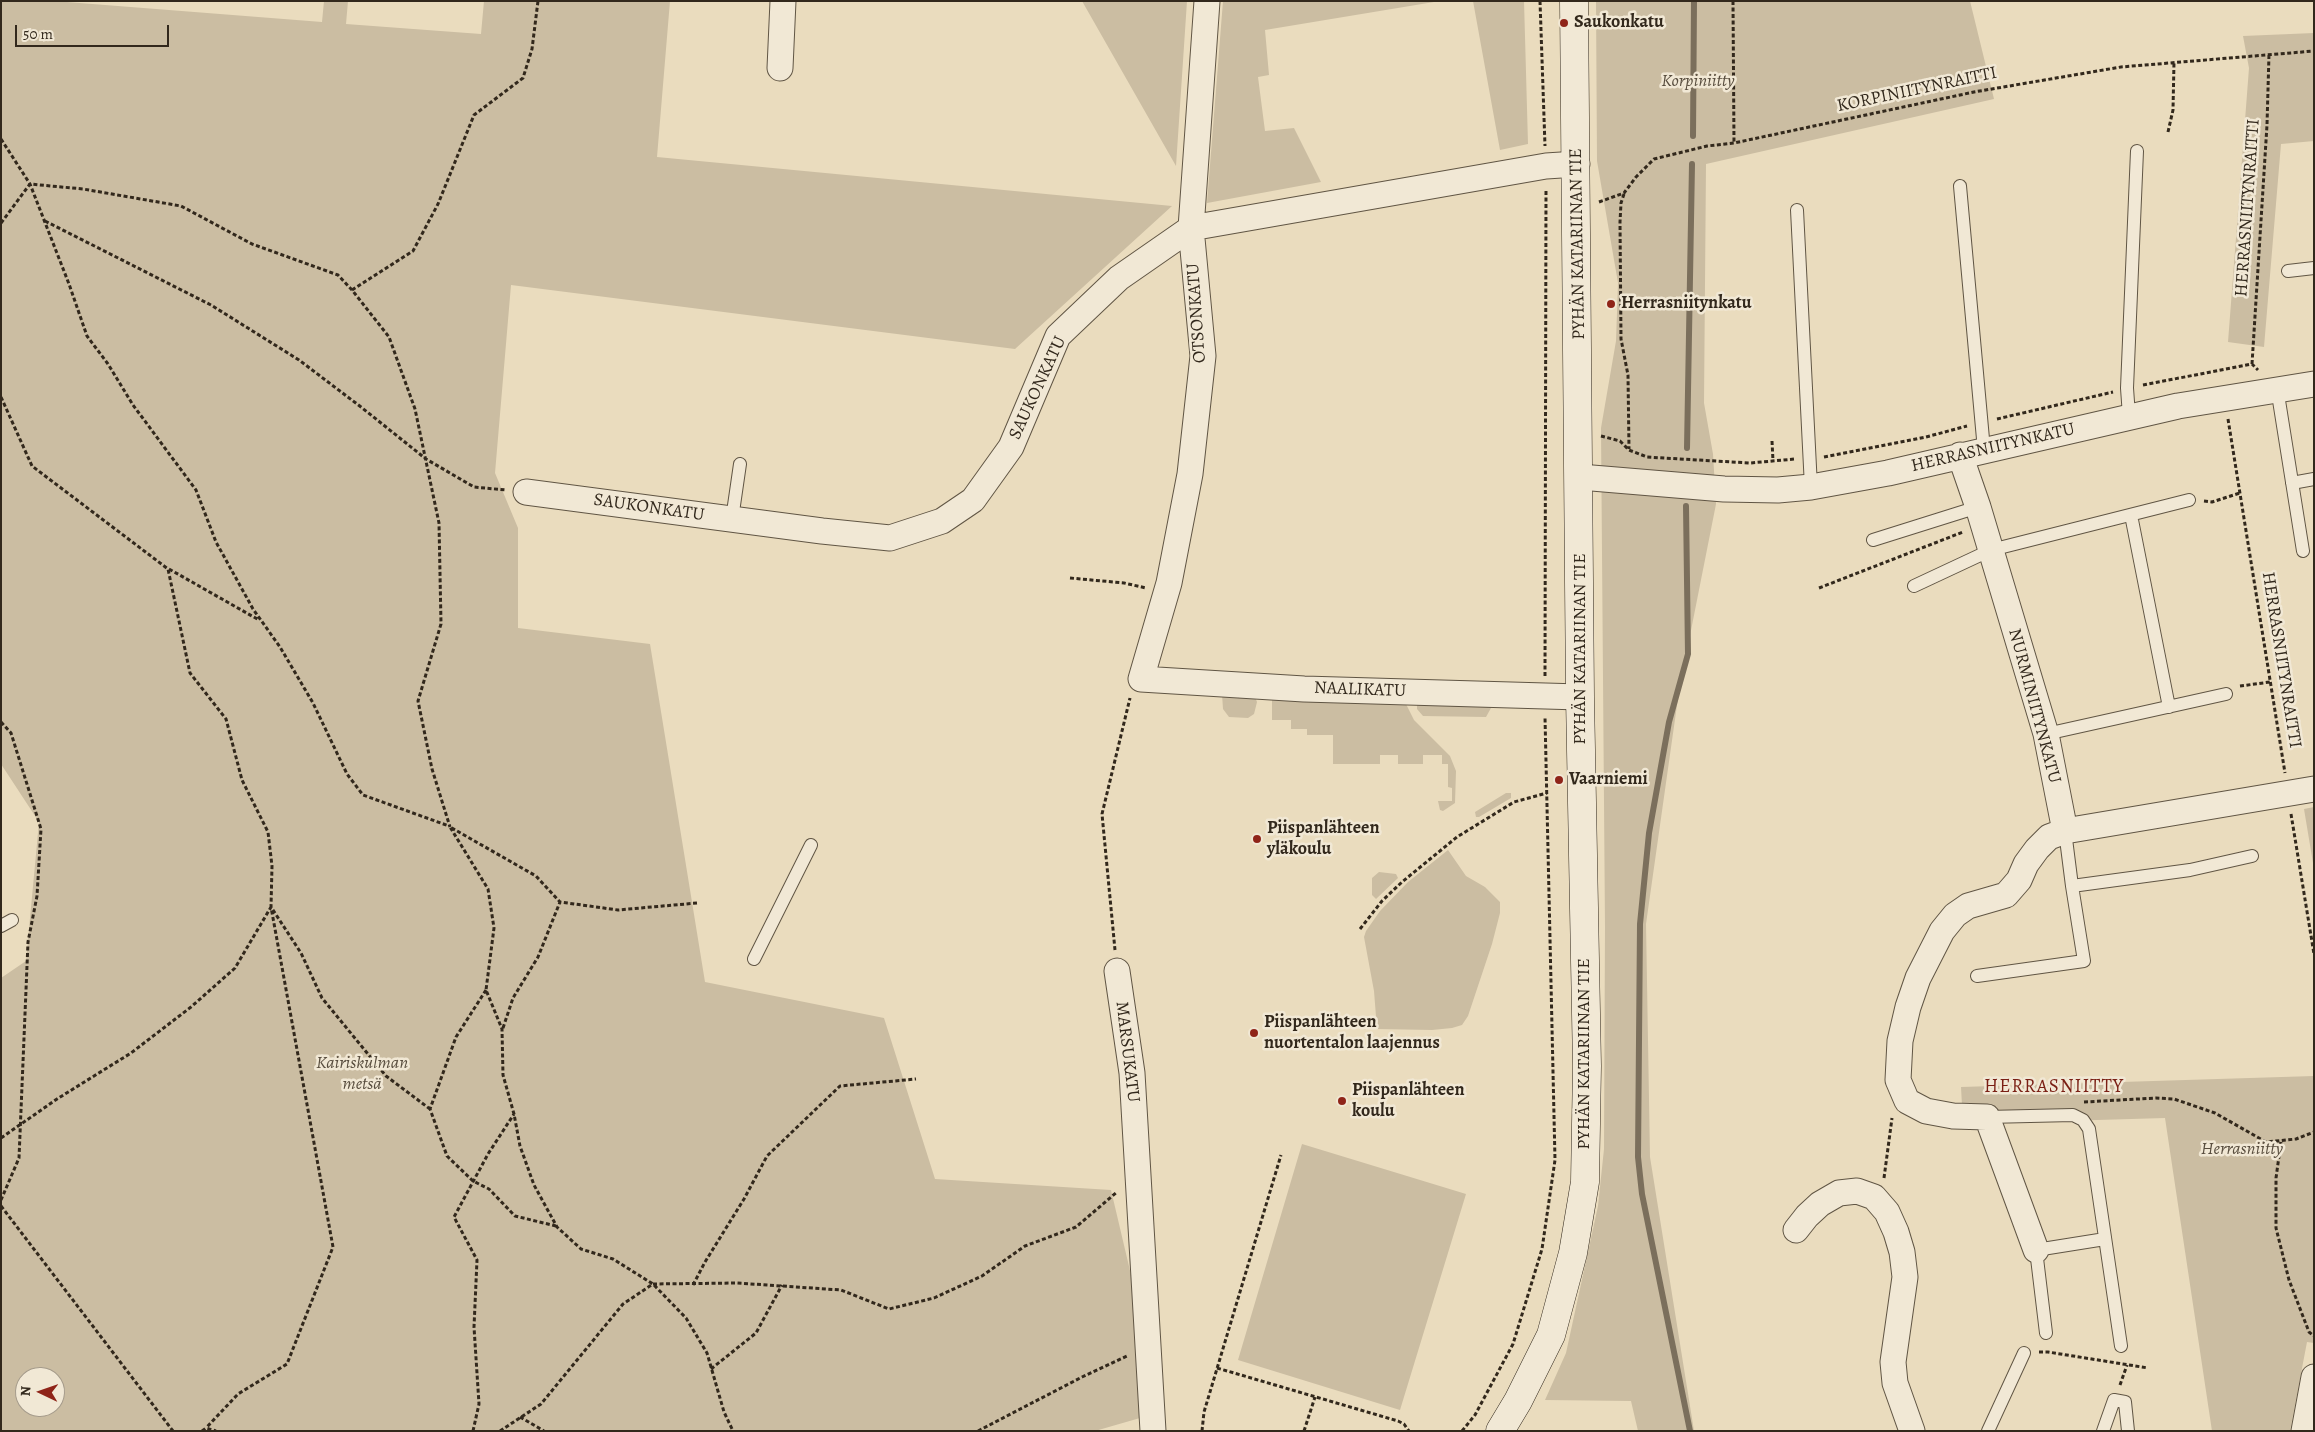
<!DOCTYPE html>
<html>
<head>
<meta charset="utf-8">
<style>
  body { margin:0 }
  #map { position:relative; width:2315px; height:1432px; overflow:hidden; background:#eadcbe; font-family:Alegreya,serif }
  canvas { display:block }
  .frame { position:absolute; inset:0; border:2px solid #32281c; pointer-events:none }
  .north { position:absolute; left:15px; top:1367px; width:50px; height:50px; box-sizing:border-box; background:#f1e8d5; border:1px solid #a59b8b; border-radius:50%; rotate:273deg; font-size:14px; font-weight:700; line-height:20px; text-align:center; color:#32281c }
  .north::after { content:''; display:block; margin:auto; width:18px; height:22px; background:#8f2418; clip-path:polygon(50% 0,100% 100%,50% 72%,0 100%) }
  .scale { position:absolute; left:15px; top:25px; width:154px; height:22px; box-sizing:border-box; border:2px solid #32281c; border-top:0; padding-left:6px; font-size:15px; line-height:18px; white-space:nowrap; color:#32281c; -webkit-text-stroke:4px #f1e8d5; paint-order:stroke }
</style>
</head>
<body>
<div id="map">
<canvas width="2315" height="1432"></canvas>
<div class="frame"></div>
<div class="north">N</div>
<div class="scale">50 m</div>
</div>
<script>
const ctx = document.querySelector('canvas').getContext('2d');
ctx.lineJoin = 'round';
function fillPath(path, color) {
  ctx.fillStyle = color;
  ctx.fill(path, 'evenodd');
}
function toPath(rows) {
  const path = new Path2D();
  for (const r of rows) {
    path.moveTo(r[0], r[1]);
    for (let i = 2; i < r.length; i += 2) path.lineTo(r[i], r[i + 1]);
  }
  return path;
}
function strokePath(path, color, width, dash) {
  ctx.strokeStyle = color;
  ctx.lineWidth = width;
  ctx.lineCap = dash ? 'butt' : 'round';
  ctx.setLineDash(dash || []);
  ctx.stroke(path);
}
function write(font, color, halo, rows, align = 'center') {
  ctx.font = font + ' Alegreya,serif';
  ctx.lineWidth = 5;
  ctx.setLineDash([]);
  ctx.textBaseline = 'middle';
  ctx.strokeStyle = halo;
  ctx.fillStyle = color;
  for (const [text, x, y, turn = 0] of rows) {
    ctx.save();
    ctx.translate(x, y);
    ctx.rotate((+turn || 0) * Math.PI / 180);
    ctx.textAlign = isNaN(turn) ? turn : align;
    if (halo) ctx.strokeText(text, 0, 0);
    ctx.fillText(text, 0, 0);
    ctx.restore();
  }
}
const green = toPath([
  [1,1,54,1,322,22,324,1,348,1,346,24,481,34,484,1,670,1,657,157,1172,206,1015,349,511,285,495,473,518,528,518,628,650,644,705,982,884,1018,935,1179,1111,1190,1148,1347,1140,1418,1095,1431,1,1431,1,978,26,961,39,822,1,764],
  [25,1377,55,1377,55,1407,25,1407],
  [1082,1,1187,1,1176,166],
  [1223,1,1440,1,1265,30,1269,75,1258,77,1265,131,1294,128,1321,182,1207,203],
  [1473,1,1524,1,1528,144,1500,150],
  [1596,1,1970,1,1994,99,1706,164,1704,403,1713,454,1716,504,1679,691,1646,924,1650,1157,1694,1431,1638,1431,1631,1401,1545,1400,1566,1353,1598,1206,1604,1149,1605,927,1601,428,1616,341,1618,283,1597,161],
  [2314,33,2314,141,2281,144,2264,347,2228,342,2249,68,2243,36],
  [1222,694,1255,697,1257,702,1254,714,1248,718,1229,717,1223,709],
  [1274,697,1406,704,1414,720,1450,756,1456,771,1455,803,1443,811,1440,810,1438,801,1452,801,1452,788,1448,787,1448,764,1442,764,1442,755,1423,755,1423,764,1398,764,1398,755,1380,755,1380,764,1333,764,1333,735,1307,735,1307,729,1291,729,1291,720,1272,720,1272,700],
  [1417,703,1490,704,1491,708,1486,717,1423,716,1417,709],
  [1506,793,1511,793,1511,798,1479,817,1476,817,1475,812],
  [2314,807,2314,869,2304,809],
  [1448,850,1466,876,1485,887,1500,902,1500,913,1492,944,1468,1016,1462,1025,1452,1028,1432,1030,1377,1029,1374,991,1364,937,1366,931,1380,911,1408,882],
  [1379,872,1396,874,1398,878,1376,899,1372,895,1372,878],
  [2314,1076,2314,1343,2307,1342,2290,1431,2212,1431,2165,1118,1963,1124,1961,1087],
  [1302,1144,1466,1194,1400,1410,1238,1360]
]);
const stream = toPath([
  [1693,136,1694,1],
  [1687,448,1692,164],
  [1686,506,1688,654,1669,722,1649,833,1640,924,1638,1157,1642,1194,1690,1431]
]);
const path = toPath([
  [1540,1,1545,146],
  [1733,1,1734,143],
  [2168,132,2173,110,2174,62],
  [1,139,30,184,69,284,87,336,108,364,133,405,196,490,216,542,253,609,280,647,313,703,347,774,363,795,449,826],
  [1624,194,1621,203,1620,222,1621,339,1628,375,1629,449],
  [1599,202,1624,193,1636,177,1654,159,1707,146,1734,143,1974,92,2121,67,2314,51],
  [45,221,211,305,299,360,361,407,426,459,474,487,506,490],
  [1,223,30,184,83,189,181,206,252,244,338,275,352,290,389,337,415,409,439,523,441,624,418,701,432,769,450,827],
  [352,290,413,251,438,204,474,115,523,78,532,49,538,1],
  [2252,364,2267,125,2269,54],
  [2143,385,2252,364,2258,370],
  [1,397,32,466,168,569,190,673,226,719,242,780,268,832,272,866,271,907,333,1247,287,1364,238,1394,206,1428],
  [1997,419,2113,392],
  [2228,419,2285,773],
  [1601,436,1620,441,1629,450,1647,457,1750,463,1795,459],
  [1772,441,1773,461],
  [1824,457,1926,437,1967,426],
  [2204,501,2212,502,2240,493],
  [169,569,259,620],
  [1070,578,1124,583,1146,588],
  [1819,588,1963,532],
  [1545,676,1546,189],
  [2240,686,2270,682],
  [1,722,11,733,41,829,37,896,28,942,19,1158,1,1200],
  [2291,814,2314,954],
  [697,903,618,910,560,902,536,876,450,827,488,889,494,928,486,990,502,1029,503,1075,514,1114,520,1146,534,1185,557,1227,581,1249,613,1259,653,1284,686,1318,707,1353,724,1412,733,1431],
  [1360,929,1382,901,1402,882,1457,837,1514,802,1547,793],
  [1115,950,1102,814,1130,698],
  [486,990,456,1037,430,1109,447,1156,473,1181,489,1189,515,1216,556,1226],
  [503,1028,513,998,538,957,560,902],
  [2084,1102,2156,1098,2174,1099,2215,1113,2266,1142,2296,1139,2314,1132],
  [1,1138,57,1099,131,1053,191,1007,235,968,271,907,301,953,322,998,386,1076,430,1109],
  [2281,1142,2276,1178,2276,1228,2289,1280,2309,1332,2314,1336],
  [1884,1178,1892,1118],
  [1,1206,173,1431],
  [693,1285,705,1262,744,1199,767,1156,840,1086,916,1079],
  [2039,1352,2048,1352,2148,1368],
  [1217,1368,1398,1421,1404,1424,1409,1431],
  [711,1369,756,1333,782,1285],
  [2120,1385,2127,1365],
  [520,1417,544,1431],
  [202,1431,206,1428,216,1431],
  [473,1431,479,1404,474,1327,477,1260,454,1217,488,1154,514,1114],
  [500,1431,541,1404,623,1304,653,1284,737,1283,841,1290,889,1309,934,1298,982,1276,1025,1246,1076,1227,1117,1192],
  [978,1431,1082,1377,1127,1356],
  [1202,1431,1204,1412,1281,1155],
  [1304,1431,1315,1397],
  [1462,1431,1475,1415,1513,1344,1542,1249,1555,1160,1545,717]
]);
const lane = toPath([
  [1960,186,1984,450],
  [1797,210,1811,487],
  [2288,271,2314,268],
  [2277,388,2303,551],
  [2129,416,2127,388,2137,151],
  [2292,483,2314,479],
  [2131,515,2169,707],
  [732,519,740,464],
  [1873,540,1978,507],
  [1914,586,1991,550,2189,500],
  [2046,734,2226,694],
  [2065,831,2072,886,2190,870,2252,856],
  [1,926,12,920],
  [754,959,811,845],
  [1977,976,2084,961,2072,886],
  [1987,1117,2073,1115,2083,1120,2089,1129,2121,1346],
  [2046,1333,2036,1250,2105,1239],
  [1988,1431,2024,1353],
  [2103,1431,2114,1400,2125,1402,2128,1431]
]);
const street = toPath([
  [1207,1,1191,228,1203,356,1190,474,1169,583,1141,679,1304,689,1580,697],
  [780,68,783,1],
  [1960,455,1978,507,2046,734,2065,831,2314,789],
  [1580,477,1724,489,1778,490,1811,487,1888,473,2178,406,2314,384],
  [526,492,822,531,890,538,942,521,973,500,1011,447,1058,336,1119,278,1191,228,1546,166,1577,164],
  [1117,971,1132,1073,1153,1431],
  [1796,1230,1807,1216,1820,1204,1839,1193,1857,1191,1874,1197,1887,1212,1896,1232,1902,1252,1905,1277,1893,1362,1895,1383,1912,1431],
  [2036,1250,1987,1117,1953,1116,1926,1111,1907,1101,1898,1080,1900,1041,1908,1007,1918,978,1942,931,1955,915,1968,906,2006,895,2019,880,2026,864,2037,849,2049,837,2065,831],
  [2304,1431,2314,1377]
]);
const secondary = toPath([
  [1500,1431,1518,1401,1551,1335,1573,1253,1585,1182,1587,1066,1580,697,1574,1]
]);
const markers = [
  [1564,23,5,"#8f2418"],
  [1611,304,5,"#8f2418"],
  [1559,780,5,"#8f2418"],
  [1257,839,5,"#8f2418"],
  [1254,1033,5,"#8f2418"],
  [1342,1101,5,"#8f2418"]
];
const poiNames = [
  ["Saukonkatu",1574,23],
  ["Herrasniitynkatu",1621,304],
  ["Vaarniemi",1569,780],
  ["Piispanlähteen",1267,829],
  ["yläkoulu",1267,850],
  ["Piispanlähteen",1264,1023],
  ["nuortentalon laajennus",1264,1044],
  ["Piispanlähteen",1352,1091],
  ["koulu",1352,1112]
];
const parkNames = [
  ["Korpiniitty",1698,82],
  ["Kairiskulman",362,1064],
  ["metsä",362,1085],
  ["Herrasniitty",2242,1150]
];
const streetNames = [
  ["KORPINIITYNRAITTI",1917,90,-12],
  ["HERRASNIITYNRAITTI",2248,208,-86],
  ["PYHÄN KATARIINAN TIE",1578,244,-91],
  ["OTSONKATU",1197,313,-94],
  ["SAUKONKATU",1038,388,-65],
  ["HERRASNIITYNKATU",1993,448,-13],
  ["SAUKONKATU",649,508,8],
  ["PYHÄN KATARIINAN TIE",1581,649,-90],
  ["HERRASNIITYNRAITTI",2281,660,81],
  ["NAALIKATU",1360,690,2],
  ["NURMINIITYNKATU",2034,706,75],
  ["MARSUKATU",1127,1052,83],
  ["PYHÄN KATARIINAN TIE",1585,1054,-90]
];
const neighbourhoodNames = [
  ["HERRASNIITTY",2054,1087]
];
fillPath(green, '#cbbda2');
strokePath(stream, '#7b6f5c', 6);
strokePath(lane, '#605544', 14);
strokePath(street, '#605544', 27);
strokePath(secondary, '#32281c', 29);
strokePath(path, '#32281c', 3, [4, 2.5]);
strokePath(lane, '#f1e8d5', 12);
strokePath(street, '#f1e8d5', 25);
strokePath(secondary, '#f1e8d5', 28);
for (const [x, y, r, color] of markers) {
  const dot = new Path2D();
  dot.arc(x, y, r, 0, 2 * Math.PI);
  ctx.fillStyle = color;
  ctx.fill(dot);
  strokePath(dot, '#f1e8d5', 2);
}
write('bold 18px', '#32281c', '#f1e8d5', poiNames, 'left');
write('italic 18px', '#584d3e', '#f1e8d5', parkNames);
write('18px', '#32281c', '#f1e8d5', streetNames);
ctx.letterSpacing = '1px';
write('19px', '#7a1f14', '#f1e8d5', neighbourhoodNames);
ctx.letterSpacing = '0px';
</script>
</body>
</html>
